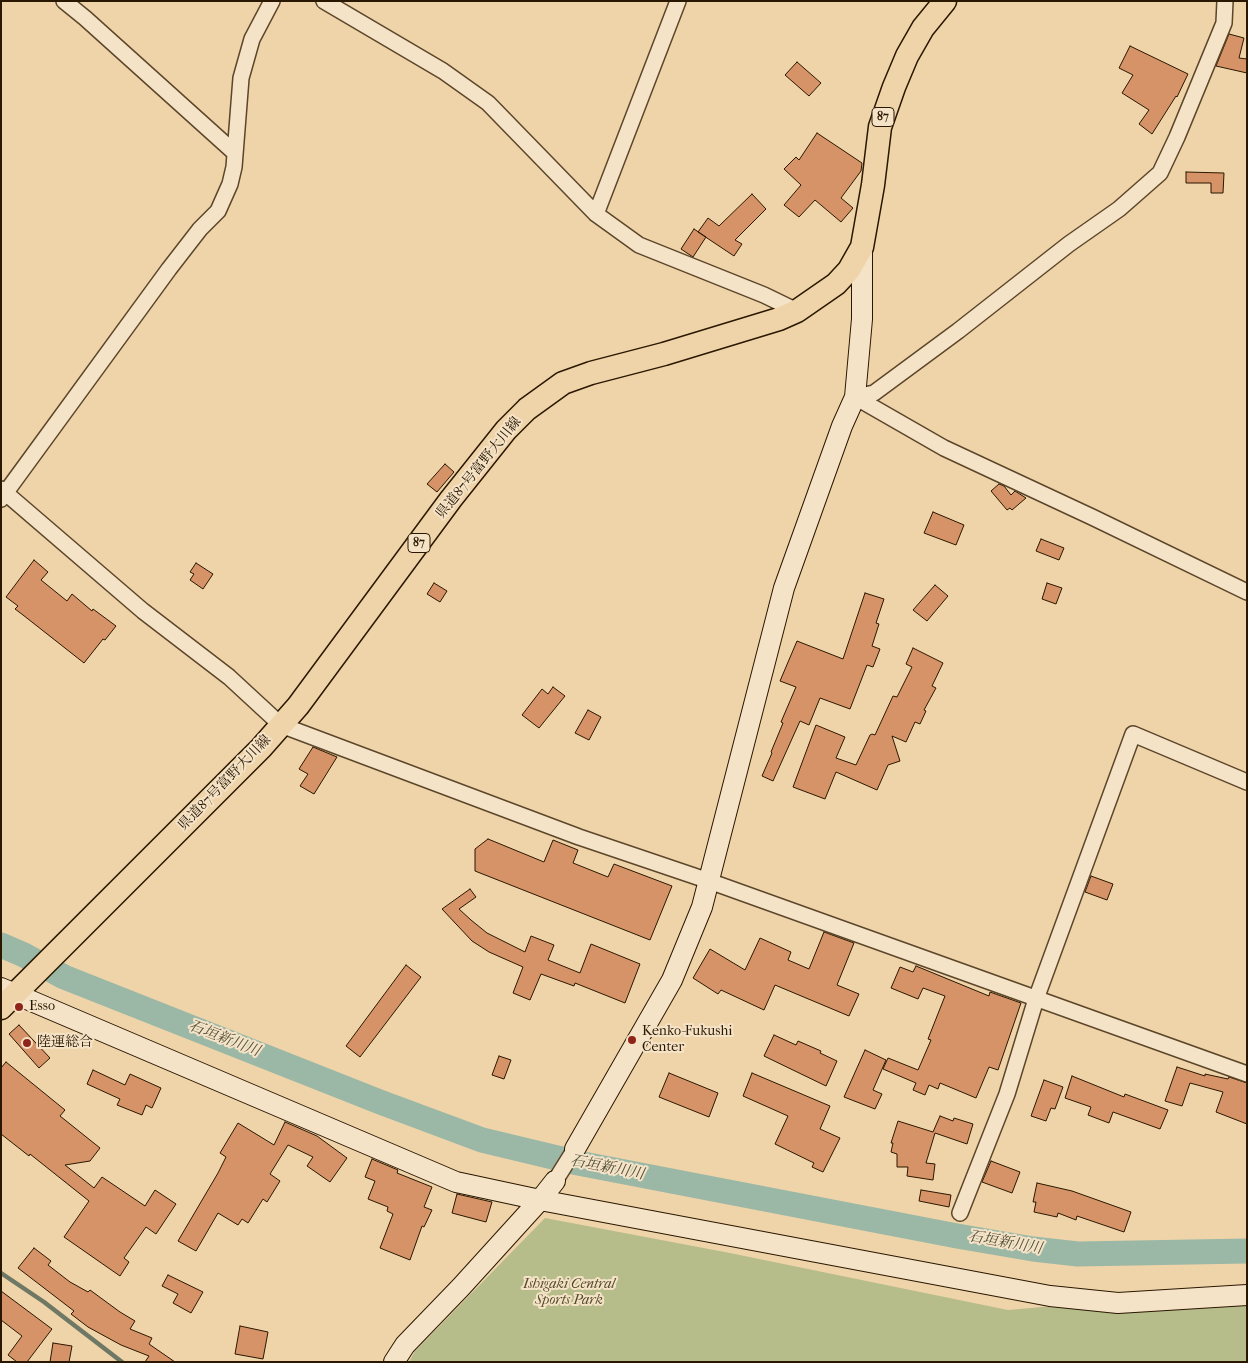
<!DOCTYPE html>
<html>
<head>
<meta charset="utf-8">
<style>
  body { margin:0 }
  #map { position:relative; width:1248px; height:1363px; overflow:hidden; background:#f0d4a9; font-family:"IM FELL French Canon",serif }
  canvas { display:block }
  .frame { position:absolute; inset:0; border:2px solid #2a1700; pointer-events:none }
</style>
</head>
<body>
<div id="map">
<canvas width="1248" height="1363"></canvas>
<div class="frame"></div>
</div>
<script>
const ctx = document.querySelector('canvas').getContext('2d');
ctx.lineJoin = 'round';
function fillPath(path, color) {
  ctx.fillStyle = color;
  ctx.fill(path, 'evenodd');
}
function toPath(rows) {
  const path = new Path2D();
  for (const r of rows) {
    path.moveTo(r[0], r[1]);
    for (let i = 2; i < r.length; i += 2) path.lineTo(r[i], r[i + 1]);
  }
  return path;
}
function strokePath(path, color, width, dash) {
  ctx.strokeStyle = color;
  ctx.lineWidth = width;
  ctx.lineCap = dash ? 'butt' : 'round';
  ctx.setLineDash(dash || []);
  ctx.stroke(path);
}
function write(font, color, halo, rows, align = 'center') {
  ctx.font = font + ' "IM FELL French Canon","Noto Serif JP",serif';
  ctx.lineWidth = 4;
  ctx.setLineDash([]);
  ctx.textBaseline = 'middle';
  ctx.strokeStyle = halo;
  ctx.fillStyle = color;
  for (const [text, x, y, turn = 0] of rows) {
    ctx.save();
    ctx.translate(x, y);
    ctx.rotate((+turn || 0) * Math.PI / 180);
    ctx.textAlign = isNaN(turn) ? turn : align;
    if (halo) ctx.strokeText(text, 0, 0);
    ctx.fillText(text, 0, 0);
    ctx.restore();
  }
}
const green = toPath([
  [545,1218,730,1253,1008,1310,1247,1289,1247,1362,409,1362,415,1351]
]);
const stream = toPath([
  [1,1273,44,1302,122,1362]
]);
const river = toPath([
  [1,945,24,955,64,977,380,1102,482,1140,578,1163,957,1236,1033,1249,1078,1254,1247,1251]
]);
const building = toPath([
  [1229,34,1244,38,1239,58,1247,59,1247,73,1216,66,1229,34],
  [1130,46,1188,74,1177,97,1176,96,1152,134,1139,124,1149,110,1122,93,1133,75,1119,68,1130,46],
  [797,62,821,83,809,96,785,75,797,62],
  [817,133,862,163,861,171,841,198,853,208,841,222,815,200,799,217,784,205,801,185,784,169,796,157,799,160,817,133],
  [1186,172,1224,173,1223,193,1211,193,1211,183,1186,183,1186,172],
  [752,194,766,209,735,240,742,244,734,256,698,232,708,218,719,226,752,194],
  [694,229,706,237,693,257,681,249,694,229],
  [445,464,454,472,437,492,427,484,445,464],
  [999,484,1004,486,1011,495,1015,491,1026,498,1012,510,1010,508,1007,510,991,491,999,484],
  [933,512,964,525,956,545,924,533,933,512],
  [1041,539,1064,548,1059,560,1036,551,1041,539],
  [34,560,48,572,41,580,67,601,72,594,92,611,93,609,116,626,105,640,103,639,84,663,23,615,15,609,18,606,6,597,34,560],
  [196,563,213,574,203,589,190,580,194,574,190,572,196,563],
  [434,583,447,591,440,602,427,594,434,583],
  [1047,583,1062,588,1056,604,1042,599,1047,583],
  [935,585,948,596,927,621,913,610,935,585],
  [865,593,884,599,876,623,879,624,872,646,880,649,873,667,867,665,850,709,820,698,809,725,800,721,773,781,762,776,772,753,771,752,783,723,781,722,796,687,780,681,797,641,843,659,865,593],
  [913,648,943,663,932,686,936,688,924,710,926,711,920,724,915,722,906,742,892,736,900,761,888,765,877,790,836,772,825,799,793,787,816,725,845,737,836,758,856,765,870,735,872,734,875,735,893,696,897,697,912,667,906,664,913,648],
  [553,687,565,696,539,728,522,715,542,689,548,694,553,687],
  [588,710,601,717,589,740,575,733,588,710],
  [313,747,337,757,314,794,300,786,308,774,299,769,313,747],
  [488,839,544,862,553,840,578,850,573,863,608,877,614,864,672,886,650,940,475,871,475,849,488,839],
  [1091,876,1113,884,1107,900,1085,892,1091,876],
  [470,889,476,897,459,909,471,920,487,933,525,952,531,936,554,945,548,960,580,973,591,944,640,964,625,1003,575,983,574,986,541,974,530,1000,513,993,523,967,489,952,472,941,442,909,470,889],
  [824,932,854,943,837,985,859,994,849,1016,775,985,764,1010,721,990,718,994,693,978,710,949,745,970,760,938,791,952,788,960,809,969,824,932],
  [406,965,421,977,360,1057,346,1046,406,965],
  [916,966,989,996,990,992,1021,1003,998,1070,989,1067,976,1098,940,1083,938,1089,929,1085,925,1095,913,1090,916,1083,883,1069,888,1058,918,1070,931,1040,928,1039,945,996,923,988,918,999,891,988,900,967,913,972,916,966],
  [19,1025,50,1058,39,1068,9,1034,19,1025],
  [774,1035,796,1045,798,1041,821,1051,820,1053,837,1061,826,1086,764,1056,774,1035],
  [865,1050,886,1060,873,1090,882,1094,875,1109,844,1097,865,1050],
  [499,1056,511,1060,504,1079,492,1075,499,1056],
  [6,1062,65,1110,60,1116,100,1148,90,1161,65,1165,94,1188,102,1177,145,1206,155,1190,176,1204,156,1234,146,1227,124,1258,129,1262,120,1276,64,1237,89,1201,30,1154,29,1156,1,1134,1,1068,6,1062],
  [1177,1067,1205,1076,1205,1074,1228,1079,1229,1077,1247,1083,1247,1124,1216,1112,1223,1092,1190,1083,1182,1106,1165,1101,1177,1067],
  [93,1070,125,1085,130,1074,161,1088,152,1108,146,1105,142,1115,117,1105,120,1099,87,1084,93,1070],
  [669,1073,718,1093,709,1117,659,1097,669,1073],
  [752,1073,830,1106,820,1129,840,1138,823,1172,812,1167,814,1163,775,1144,788,1116,743,1096,752,1073],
  [1072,1076,1124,1097,1125,1094,1168,1110,1160,1129,1113,1112,1109,1123,1088,1115,1091,1107,1065,1098,1072,1076],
  [1044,1080,1063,1087,1055,1109,1051,1108,1046,1121,1031,1116,1044,1080],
  [940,1116,953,1121,954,1118,973,1124,967,1144,935,1133,926,1163,935,1164,933,1180,907,1176,908,1167,897,1167,897,1154,891,1152,893,1143,891,1143,898,1121,933,1132,940,1116],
  [285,1122,317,1136,347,1158,330,1182,307,1166,313,1157,288,1145,270,1174,280,1181,267,1202,263,1199,248,1223,242,1219,238,1225,218,1213,196,1251,178,1241,218,1173,226,1157,220,1153,238,1123,274,1145,285,1122],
  [372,1159,398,1170,397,1173,432,1187,424,1207,432,1210,424,1227,422,1226,410,1260,380,1248,393,1214,387,1211,388,1207,368,1199,375,1181,365,1177,372,1159],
  [991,1161,1020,1172,1012,1193,982,1182,991,1161],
  [1037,1183,1072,1191,1131,1212,1124,1232,1077,1216,1076,1220,1058,1213,1057,1217,1034,1212,1036,1202,1033,1202,1037,1183],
  [921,1190,951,1195,949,1207,919,1201,921,1190],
  [457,1194,492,1202,486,1222,452,1213,457,1194],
  [34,1248,51,1261,48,1265,70,1282,88,1292,90,1290,120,1312,135,1321,130,1329,152,1338,149,1344,175,1362,145,1362,149,1356,121,1345,88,1327,71,1314,74,1311,18,1268,34,1248],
  [168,1275,203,1292,191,1313,173,1303,178,1294,162,1286,168,1275],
  [1,1291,52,1329,27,1362,17,1362,8,1355,22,1336,1,1320,1,1291],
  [240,1326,268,1332,263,1359,235,1354,240,1326],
  [53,1343,72,1346,69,1362,50,1362,53,1343]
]);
const street = toPath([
  [64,1,85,18,235,153],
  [324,1,443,71,488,103,596,214,639,245,764,295,797,311],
  [596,214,678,1],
  [855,397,874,393,958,331,1069,244,1119,209,1160,173,1177,137,1224,23,1225,1],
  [855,397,944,448,1092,517,1247,592],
  [1,489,143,611,229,677,281,725,579,837,709,881,1247,1074],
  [1,499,169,269,200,229,218,211,230,184,234,167,241,78,252,39,272,1],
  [555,1181,575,1149],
  [960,1213,1007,1094,1036,999,1133,734,1247,782]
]);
const secondary = toPath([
  [1,988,456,1182,540,1200,1050,1296,1118,1303,1247,1295],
  [575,1149,672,980,702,907,784,588,842,426,855,397,862,319,862,247],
  [394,1362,405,1345,461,1287,540,1200,555,1181]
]);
const primary = toPath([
  [1,1008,261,748,298,706,451,499,506,430,527,409,563,383,591,373,664,354,779,319,797,311,836,284,849,270,862,247,873,185,880,127,894,87,907,56,923,28,945,1]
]);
const markers = [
  [19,1007,5,"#8f2418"],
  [632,1040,5,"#8f2418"],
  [27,1043,5,"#8f2418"]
];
const shields = [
  [883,117,22],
  [419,543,22]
];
const shieldNames = [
  ["87",883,117],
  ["87",419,543]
];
const streetNames = [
  ["県道87号富野大川線",479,468,-51],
  ["県道87号富野大川線",225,783,-46]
];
const poiNames = [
  ["Esso",29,1007],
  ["Kenko-Fukushi",642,1032],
  ["Center",642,1048],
  ["陸運総合",37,1043]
];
const parkNames = [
  ["Ishigaki Central",569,1285],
  ["Sports Park",569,1301]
];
const waterNames = [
  ["石垣新川川",224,1039,21],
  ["石垣新川川",607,1168,11],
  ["石垣新川川",1005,1243,10]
];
fillPath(green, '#b6bd8a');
strokePath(stream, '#6e7864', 4.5);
strokePath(river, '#9bb8a6', 25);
fillPath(building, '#d59367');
strokePath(building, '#2a1700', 1);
strokePath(street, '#5c462a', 18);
strokePath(secondary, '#2a1700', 22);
strokePath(primary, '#2a1700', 25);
strokePath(street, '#f5e3c7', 15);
strokePath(secondary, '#f5e3c7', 20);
strokePath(primary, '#f0d4a9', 22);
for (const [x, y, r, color] of markers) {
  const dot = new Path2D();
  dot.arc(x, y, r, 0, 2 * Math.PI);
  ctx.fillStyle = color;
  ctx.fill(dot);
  strokePath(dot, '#f5e3c7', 2);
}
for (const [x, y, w] of shields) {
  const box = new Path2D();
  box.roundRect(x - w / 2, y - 9.5, w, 19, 4);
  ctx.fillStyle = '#f5e3c7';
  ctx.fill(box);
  strokePath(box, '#2a1700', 1);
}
write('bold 12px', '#2a1700', null, shieldNames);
write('14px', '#2a1700', '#f5e3c7', streetNames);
write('14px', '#2a1700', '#f5e3c7', poiNames, 'left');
write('italic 14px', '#544929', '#f5e3c7', parkNames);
write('italic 15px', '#524f3a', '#f5e3c7', waterNames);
</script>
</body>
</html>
